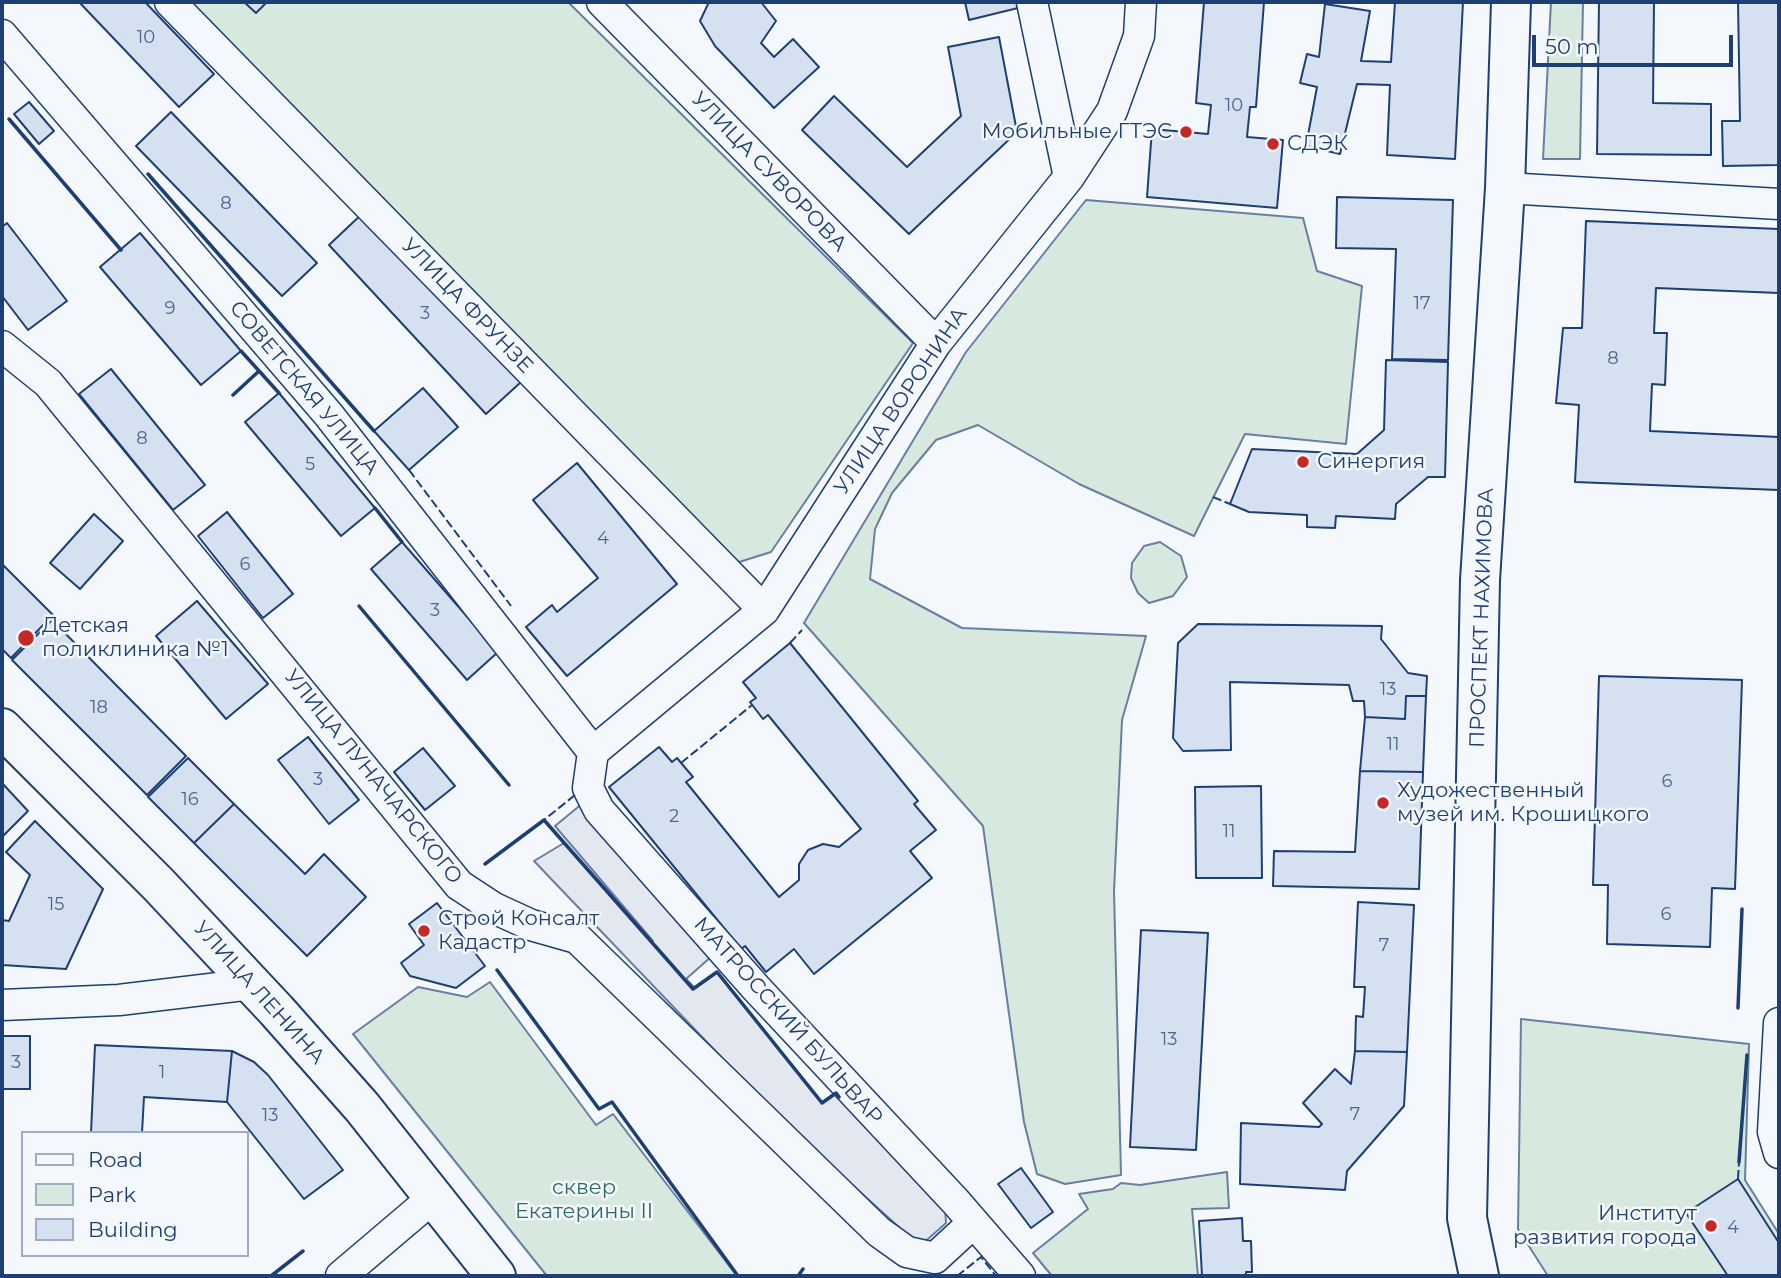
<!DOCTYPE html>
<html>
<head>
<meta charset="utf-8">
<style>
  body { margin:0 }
  #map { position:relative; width:1781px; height:1278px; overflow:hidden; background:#f4f7fb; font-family:Montserrat,sans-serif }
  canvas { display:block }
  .frame { position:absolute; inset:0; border:4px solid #1d3f73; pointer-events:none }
  .legend { position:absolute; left:21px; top:1131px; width:228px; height:126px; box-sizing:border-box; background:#f4f7fb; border:2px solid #9eadc5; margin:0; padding:9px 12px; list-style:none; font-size:21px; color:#1d3f73 }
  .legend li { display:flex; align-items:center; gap:14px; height:35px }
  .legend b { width:35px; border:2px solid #9eadc5 }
  .scale { position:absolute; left:1532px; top:35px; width:201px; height:32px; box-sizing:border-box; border:4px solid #1d3f73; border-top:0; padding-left:9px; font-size:21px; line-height:24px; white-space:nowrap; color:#1d3f73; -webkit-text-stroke:5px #f4f7fb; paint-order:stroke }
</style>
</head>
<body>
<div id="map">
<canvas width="1781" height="1278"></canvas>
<div class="frame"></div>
<ul class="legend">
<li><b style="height:9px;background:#f4f7fb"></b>Road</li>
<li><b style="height:19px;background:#d7e8df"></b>Park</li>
<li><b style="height:19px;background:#d5e0f0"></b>Building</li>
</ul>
<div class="scale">50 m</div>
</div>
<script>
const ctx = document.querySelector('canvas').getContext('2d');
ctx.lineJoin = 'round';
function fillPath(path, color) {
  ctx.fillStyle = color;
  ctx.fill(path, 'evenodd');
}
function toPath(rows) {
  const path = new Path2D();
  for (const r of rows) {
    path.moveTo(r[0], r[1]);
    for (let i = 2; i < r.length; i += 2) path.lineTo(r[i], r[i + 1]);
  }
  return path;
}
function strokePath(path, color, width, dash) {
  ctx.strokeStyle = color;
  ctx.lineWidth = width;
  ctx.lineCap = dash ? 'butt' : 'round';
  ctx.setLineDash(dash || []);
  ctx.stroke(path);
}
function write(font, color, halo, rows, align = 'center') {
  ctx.font = font + ' Montserrat,sans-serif';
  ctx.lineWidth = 5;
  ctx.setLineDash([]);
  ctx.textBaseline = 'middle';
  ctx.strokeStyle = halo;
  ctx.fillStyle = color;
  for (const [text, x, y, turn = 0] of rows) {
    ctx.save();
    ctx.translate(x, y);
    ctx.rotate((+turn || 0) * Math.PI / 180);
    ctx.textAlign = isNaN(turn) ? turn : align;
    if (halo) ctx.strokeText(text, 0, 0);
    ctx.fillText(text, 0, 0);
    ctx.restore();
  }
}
const green = toPath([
  [181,2,568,2,913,343,771,552,736,563,181,2],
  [1551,2,1583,2,1580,159,1543,159,1551,2],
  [1086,200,1303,218,1317,271,1362,286,1346,444,1245,434,1194,536,1079,484,978,425,936,440,892,493,875,529,870,579,962,628,1146,636,1122,720,1114,891,1121,1175,1065,1184,1037,1174,1024,1122,983,826,804,623,966,352,1086,200],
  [1160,542,1181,556,1187,577,1173,596,1149,603,1138,593,1131,578,1132,563,1144,546,1160,542],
  [490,982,596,1125,613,1114,737,1276,547,1276,353,1034,418,987,467,997,490,982],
  [1521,1019,1749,1044,1745,1180,1779,1234,1779,1276,1548,1276,1518,1229,1521,1019],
  [1227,1172,1229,1208,1192,1209,1198,1276,1052,1276,1033,1253,1088,1209,1079,1194,1113,1189,1121,1183,1140,1185,1227,1172]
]);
const parking = toPath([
  [583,803,712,956,686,979,695,988,717,972,822,1102,836,1093,945,1207,946,1223,920,1246,790,1129,534,861,564,843,653,941,555,826,583,803]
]);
const building = toPath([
  [79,2,145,2,214,74,179,107,79,2],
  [244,2,267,2,256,13,244,2],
  [709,2,761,2,776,21,761,43,774,57,793,39,819,67,774,108,715,46,700,21,709,2],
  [965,2,1021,2,1022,7,969,20,965,2],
  [1204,2,1264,2,1256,107,1250,107,1247,137,1283,140,1277,208,1147,197,1152,129,1208,134,1211,105,1196,103,1204,2],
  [1395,2,1463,2,1455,159,1387,155,1390,85,1357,84,1340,154,1306,146,1317,87,1300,83,1307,54,1319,57,1325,4,1370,11,1361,61,1391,62,1395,2],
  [1599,2,1654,2,1653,103,1711,104,1711,155,1597,154,1599,2],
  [1738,2,1779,2,1779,165,1723,166,1722,121,1740,121,1738,2],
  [999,37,1017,132,909,234,802,130,834,96,907,167,961,116,948,47,999,37],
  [29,102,54,131,39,144,14,114,29,102],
  [171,112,317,263,282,296,136,146,171,112],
  [1337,197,1453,200,1448,360,1392,359,1396,249,1336,248,1337,197],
  [364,212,521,382,486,414,329,245,364,212],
  [1586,221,1779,229,1779,293,1656,288,1654,333,1667,333,1665,385,1652,384,1650,431,1779,437,1779,490,1575,482,1579,405,1556,403,1563,328,1582,328,1586,221],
  [7,223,67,301,28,330,2,296,2,227,7,223],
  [140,233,241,351,201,385,100,267,140,233],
  [1386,360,1448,362,1445,477,1428,477,1396,504,1395,519,1336,516,1335,528,1307,527,1307,515,1249,512,1230,504,1252,449,1357,454,1384,430,1386,360],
  [111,369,205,485,173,510,79,394,111,369],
  [423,388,458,427,409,470,374,431,423,388],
  [279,393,375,508,341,536,245,422,279,393],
  [577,463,677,584,567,676,526,627,552,605,557,612,598,578,533,500,577,463],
  [227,512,293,594,263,618,198,536,227,512],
  [94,514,123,541,80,589,50,563,94,514],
  [402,542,498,652,467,680,371,569,402,542],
  [2,564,53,615,11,658,2,649,2,564],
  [197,601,268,684,226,719,156,636,197,601],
  [52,620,186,756,147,795,12,660,52,620],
  [1198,624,1382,626,1381,639,1408,673,1427,676,1426,696,1406,696,1405,719,1365,717,1364,701,1353,701,1349,685,1230,682,1231,750,1183,751,1173,738,1178,643,1198,624],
  [790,643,918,801,914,804,936,830,910,851,932,878,814,974,794,949,766,972,745,946,741,949,609,787,659,747,672,762,677,758,693,777,686,782,779,897,799,880,799,864,808,850,823,844,839,847,861,829,768,715,763,719,750,702,756,698,743,682,790,643],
  [1599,676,1742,680,1735,889,1712,888,1710,947,1607,944,1608,885,1593,885,1599,676],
  [1406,696,1426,696,1423,772,1360,771,1365,717,1405,719,1406,696],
  [308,737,359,800,329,824,278,760,308,737],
  [423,748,455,786,425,810,394,772,423,748],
  [188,758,234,804,194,843,148,797,188,758],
  [1360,771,1423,772,1419,889,1273,886,1274,851,1355,852,1360,771],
  [2,783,28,811,2,837,2,783],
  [1261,786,1262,878,1196,878,1195,787,1261,786],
  [234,804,305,874,324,854,366,897,307,956,194,843,234,804],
  [35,821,103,889,66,969,2,965,2,920,9,921,30,875,6,852,35,821],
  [1358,902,1414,905,1407,1052,1355,1051,1356,1016,1363,1017,1365,987,1354,987,1358,902],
  [437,903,485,966,456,988,410,976,401,963,424,945,409,924,437,903],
  [1141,930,1208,933,1196,1150,1130,1147,1141,930],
  [2,1036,30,1036,30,1089,2,1089,2,1036],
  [95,1045,232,1051,227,1102,144,1097,142,1133,91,1133,95,1045],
  [232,1051,254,1062,268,1075,343,1170,304,1199,227,1102,232,1051],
  [1355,1051,1407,1052,1404,1106,1347,1171,1345,1190,1240,1184,1241,1123,1319,1127,1322,1124,1303,1103,1335,1069,1351,1084,1355,1051],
  [1021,1168,1053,1212,1031,1228,998,1184,1021,1168],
  [1738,1179,1779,1243,1779,1276,1728,1276,1686,1213,1738,1179],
  [1242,1218,1243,1241,1251,1241,1252,1272,1246,1272,1246,1276,1202,1276,1199,1221,1242,1218]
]);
const minor = toPath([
  [170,2,764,610],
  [602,2,936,343],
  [1032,2,1069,177],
  [2,35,328,414,593,752],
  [1505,188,1779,204],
  [2,346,48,383,459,885,494,908,531,925,577,938,879,1232,907,1252,935,1258,973,1223],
  [593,752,764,610,936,343,1069,177,1112,111,1139,36,1141,2],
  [593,752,588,788,599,810,756,988,956,1202,1020,1276],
  [2,1005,119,1000,252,984],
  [1779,1023,1773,1132,1779,1153],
  [341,1276,434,1197]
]);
const major = toPath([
  [2,728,159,885,277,1011,362,1107,496,1276],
  [1479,1276,1467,1218,1480,580,1505,188,1511,2]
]);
const fence = toPath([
  [409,470,511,606],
  [1213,497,1230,504],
  [790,643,802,630],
  [681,763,752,705],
  [575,795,544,820,564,843,693,989,717,972,822,1103,836,1093,839,1096],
  [1738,1179,1739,1162],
  [957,1276,981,1257,996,1276]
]);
const wall = toPath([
  [9,119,121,250],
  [148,174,374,431],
  [241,351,279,393],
  [233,395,259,371],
  [375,508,402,542],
  [359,606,509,785],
  [485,864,544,820,693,989,717,972,822,1103,836,1093,839,1097],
  [497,970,599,1109,612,1102,738,1276],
  [1738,1008,1742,909],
  [1739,1162,1747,1055],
  [271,1276,303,1251],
  [321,1276,322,1276],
  [798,1276,803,1269]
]);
const markers = [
  [1186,132,7,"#c62828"],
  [1273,144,7,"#c62828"],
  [1303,462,7,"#c62828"],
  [26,638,9,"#c62828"],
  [1383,803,7,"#c62828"],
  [424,931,7,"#c62828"],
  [1711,1226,7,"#c62828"]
];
const numberNames = [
  ["10",146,38],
  ["10",1234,106],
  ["8",226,204],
  ["17",1422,304],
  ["9",170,309],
  ["3",425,314],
  ["8",1613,359],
  ["8",142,439],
  ["5",310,465],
  ["4",603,539],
  ["6",245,565],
  ["3",435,611],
  ["13",1388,690],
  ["18",99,708],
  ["11",1393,745],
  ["3",318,780],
  ["6",1667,782],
  ["16",190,800],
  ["2",674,817],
  ["11",1229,832],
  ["15",56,905],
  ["6",1666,915],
  ["7",1384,946],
  ["13",1169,1040],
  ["3",16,1063],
  ["1",162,1073],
  ["7",1355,1115],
  ["13",270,1116],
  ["4",1733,1228]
];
const poiNames = [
  ["Мобильные ГТЭС",1172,132,"right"],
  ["СДЭК",1287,144],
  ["Синергия",1317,462],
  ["Детская",42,626],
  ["поликлиника №1",42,650],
  ["Художественный",1397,791],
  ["музей им. Крошицкого",1397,815],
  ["Строй Консалт",438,919],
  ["Кадастр",438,943],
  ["Институт",1697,1214,"right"],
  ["развития города",1697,1238,"right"]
];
const streetNames = [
  ["УЛИЦА СУВОРОВА",769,172,46],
  ["УЛИЦА ФРУНЗЕ",467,306,46],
  ["СОВЕТСКАЯ УЛИЦА",304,388,50],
  ["УЛИЦА ВОРОНИНА",901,401,-56],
  ["ПРОСПЕКТ НАХИМОВА",1482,618,-88],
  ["УЛИЦА ЛУНАЧАРСКОГО",373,777,51],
  ["УЛИЦА ЛЕНИНА",259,993,48],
  ["МАТРОССКИЙ БУЛЬВАР",788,1021,48]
];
const parkNames = [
  ["cквер",584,1188],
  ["Екатерины II",584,1212]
];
fillPath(green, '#d7e8df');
strokePath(green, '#687fa3', 2);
fillPath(parking, '#e3e8f0');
strokePath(parking, '#687fa3', 2);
fillPath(building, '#d5e0f0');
strokePath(building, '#1d3f73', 2);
strokePath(minor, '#1d3f73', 33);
strokePath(major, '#1d3f73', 42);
strokePath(minor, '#f4f7fb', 30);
strokePath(major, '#f4f7fb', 38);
strokePath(fence, '#1d3f73', 2, [9, 3.5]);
strokePath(wall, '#1d3f73', 3.5);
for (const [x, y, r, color] of markers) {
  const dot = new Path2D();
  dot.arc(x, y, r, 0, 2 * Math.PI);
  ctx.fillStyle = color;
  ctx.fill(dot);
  strokePath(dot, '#f4f7fb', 2.5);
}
write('18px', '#4b6792', null, numberNames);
write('21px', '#1d3f73', '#f4f7fb', poiNames, 'left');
write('21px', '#1d3f73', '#f4f7fb', streetNames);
write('21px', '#2c6c60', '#f4f7fb', parkNames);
</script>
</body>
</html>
